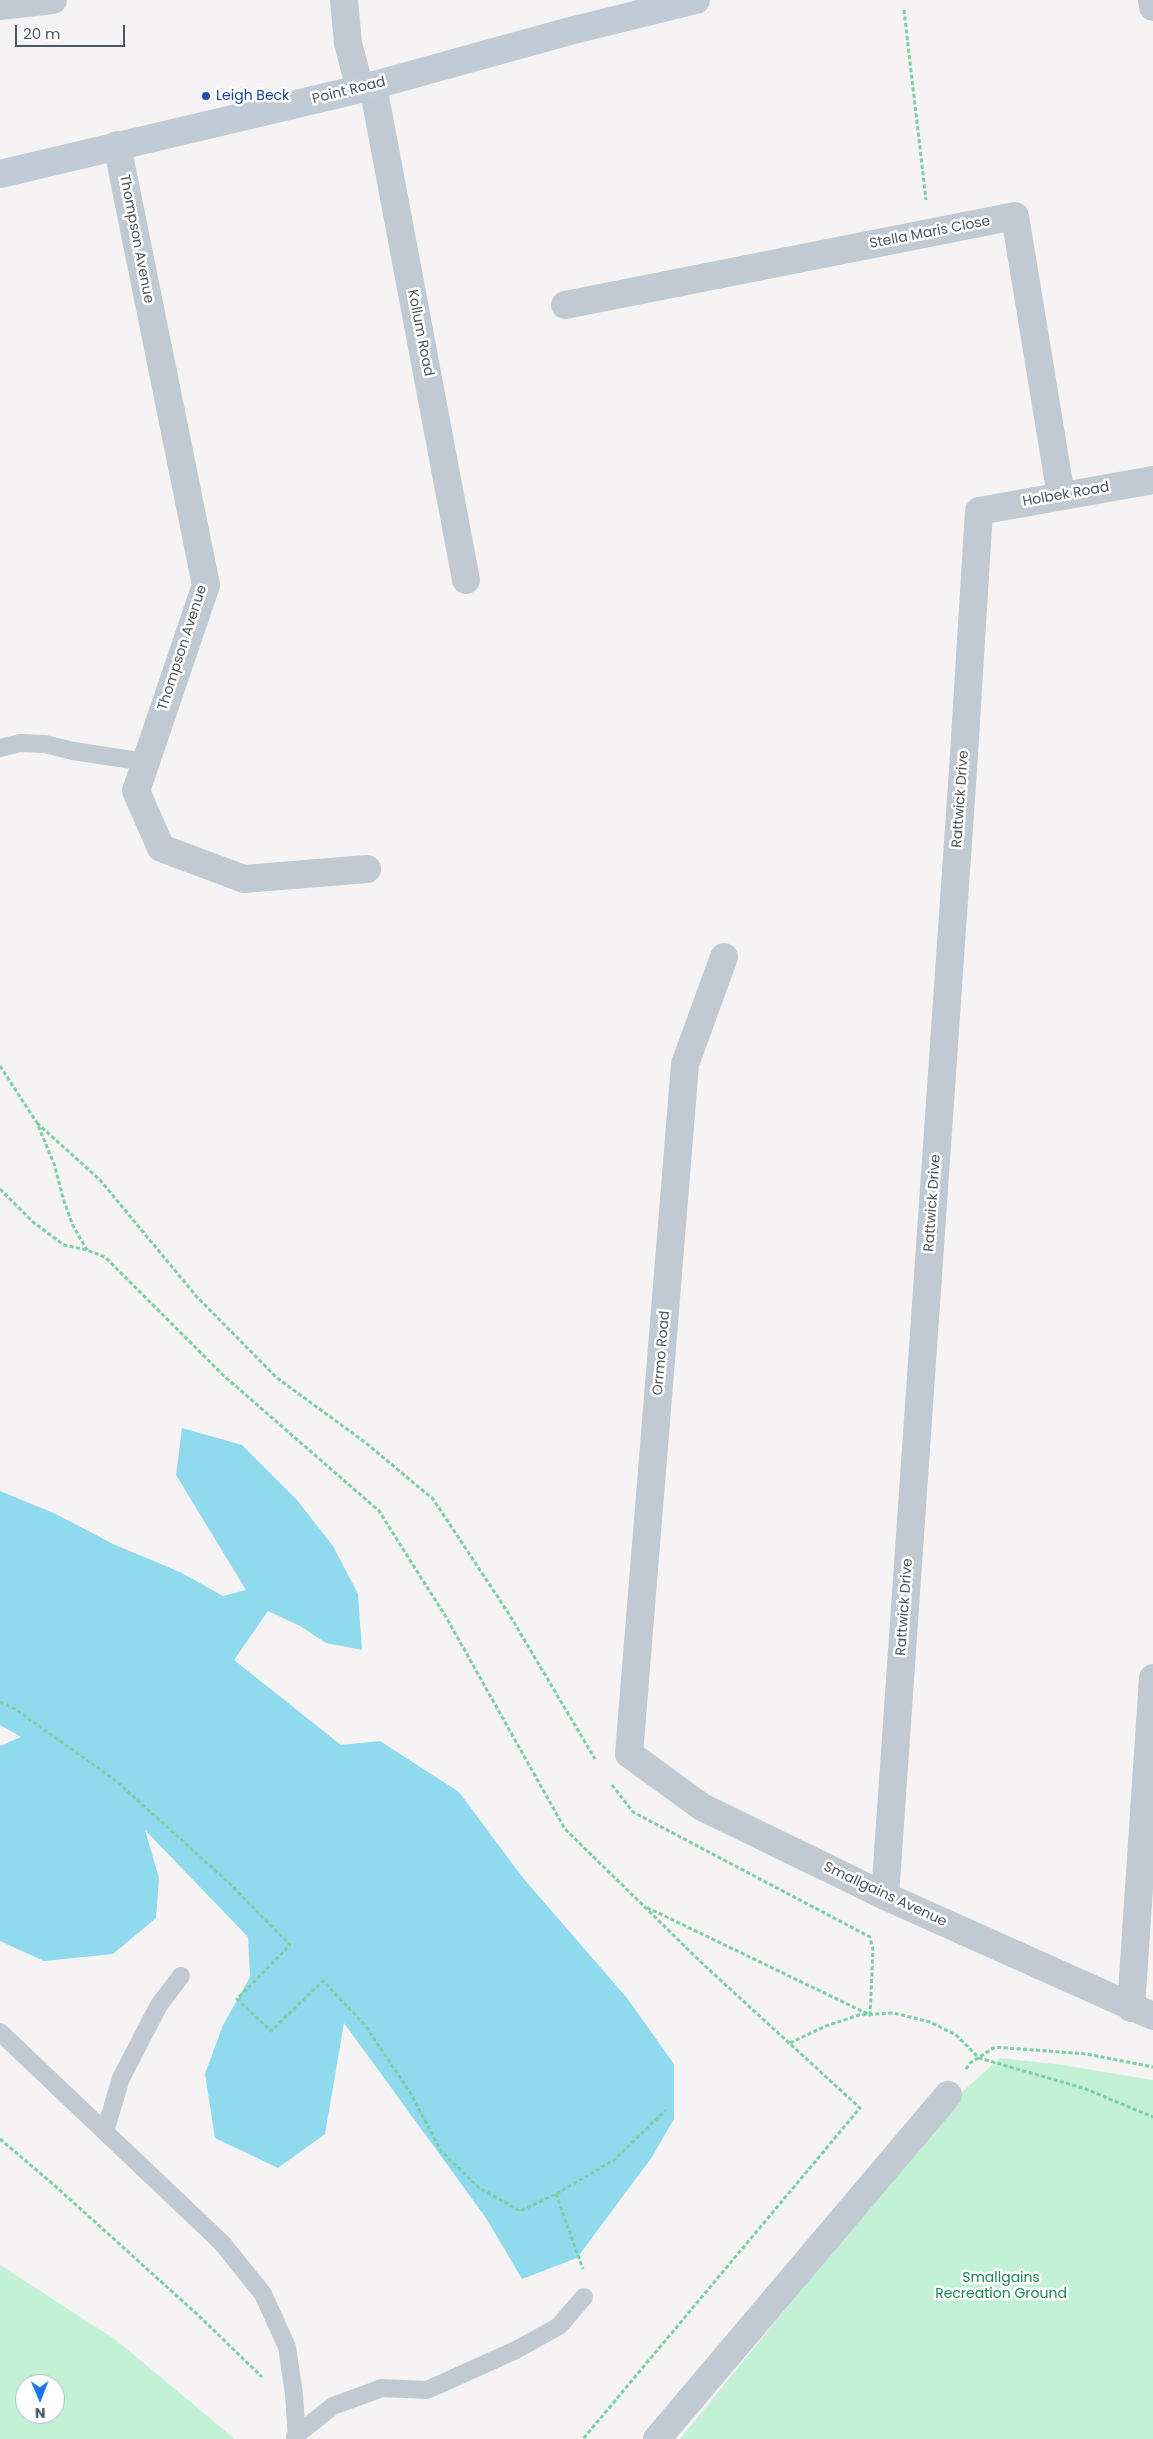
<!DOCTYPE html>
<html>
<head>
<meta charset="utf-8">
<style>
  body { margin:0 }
  #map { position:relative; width:1153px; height:2439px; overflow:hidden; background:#f5f3f3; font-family:Poppins,sans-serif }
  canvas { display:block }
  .north { position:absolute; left:15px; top:2374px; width:50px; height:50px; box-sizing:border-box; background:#fff; border:1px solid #b7bbc0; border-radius:50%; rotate:179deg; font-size:14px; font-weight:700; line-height:20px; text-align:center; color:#4a5661 }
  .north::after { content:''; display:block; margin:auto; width:18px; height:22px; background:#1a73e8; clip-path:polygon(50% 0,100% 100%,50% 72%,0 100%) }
  .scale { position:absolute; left:15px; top:25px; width:110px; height:22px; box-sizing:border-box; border:2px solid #4a5661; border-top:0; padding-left:6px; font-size:15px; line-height:18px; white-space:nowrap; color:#4a5661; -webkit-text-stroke:4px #fff; paint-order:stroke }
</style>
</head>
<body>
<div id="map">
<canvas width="1153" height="2439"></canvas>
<div class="north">N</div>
<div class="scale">20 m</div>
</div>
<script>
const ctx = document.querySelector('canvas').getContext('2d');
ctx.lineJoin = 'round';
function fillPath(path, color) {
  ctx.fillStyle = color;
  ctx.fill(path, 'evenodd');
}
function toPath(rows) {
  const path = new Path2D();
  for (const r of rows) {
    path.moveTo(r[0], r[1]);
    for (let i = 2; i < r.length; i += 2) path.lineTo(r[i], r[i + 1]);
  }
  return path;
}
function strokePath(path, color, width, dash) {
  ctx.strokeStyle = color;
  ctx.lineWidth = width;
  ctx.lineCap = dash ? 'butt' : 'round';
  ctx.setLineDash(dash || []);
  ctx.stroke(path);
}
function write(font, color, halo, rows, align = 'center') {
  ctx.font = font + ' Poppins,sans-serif';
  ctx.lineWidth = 5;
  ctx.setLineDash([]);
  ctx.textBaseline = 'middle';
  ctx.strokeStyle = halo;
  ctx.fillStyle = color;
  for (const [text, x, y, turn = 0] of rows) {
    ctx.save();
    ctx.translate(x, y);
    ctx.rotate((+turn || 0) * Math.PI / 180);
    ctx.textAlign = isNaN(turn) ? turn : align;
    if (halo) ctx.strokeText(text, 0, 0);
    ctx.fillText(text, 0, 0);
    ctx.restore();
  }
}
const green = toPath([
  [1000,2058,1063,2065,1153,2080,1153,2439,680,2439,961,2093],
  [0,2265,116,2340,235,2439,0,2439],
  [25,2384,55,2384,55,2414,25,2414]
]);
const water = toPath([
  [182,1428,242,1445,297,1500,333,1546,358,1594,362,1650,326,1643,300,1626,268,1611,234,1660,341,1745,380,1741,459,1792,523,1878,627,1998,674,2064,674,2119,652,2157,577,2258,522,2279,486,2218,344,2023,325,2134,278,2168,215,2138,205,2074,223,2025,250,1977,248,1937,145,1830,159,1878,156,1918,113,1954,44,1961,0,1941,0,1746,21,1737,0,1725,0,1491,56,1514,113,1544,180,1572,223,1596,246,1590,176,1475]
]);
const path = toPath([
  [904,10,926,200],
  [0,1066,37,1123,54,1164,64,1201,73,1226,87,1250],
  [37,1123,100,1180,197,1297,277,1378,366,1443,433,1499,509,1614,595,1759],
  [0,1189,33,1222,64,1245,87,1250,105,1257,223,1375,379,1511,446,1617,565,1829,705,1966,860,2108,583,2439],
  [0,1702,15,1709,115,1780,227,1881,290,1945,237,1999,271,2031,323,1981,365,2025,411,2094,441,2151,478,2187,520,2211,556,2194,614,2160,666,2110],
  [612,1785,633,1812,870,1937,873,1950,870,2015,646,1907],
  [790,2043,826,2026,859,2015,894,2013,930,2022,956,2035,979,2058,1083,2088,1153,2117],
  [966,2069,970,2063,995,2047,1087,2054,1153,2067],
  [0,2139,54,2185,198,2315,262,2377],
  [556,2194,583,2269]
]);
const lane = toPath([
  [0,748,20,743,45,744,73,751,146,762],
  [0,2032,222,2243,263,2294,287,2347,294,2394,297,2439],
  [105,2132,121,2078,159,2005,181,1976],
  [295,2436,333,2406,382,2388,427,2390,516,2350,559,2326,584,2297]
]);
const street = toPath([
  [344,0,348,43,360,89],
  [1152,0,1153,7],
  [0,6,53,0],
  [373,86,466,580],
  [117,145,206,585,136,791,161,848,244,879,367,869],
  [565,305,1015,216,1061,496],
  [724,957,685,1064,629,1754,702,1807,885,1896,1153,2016],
  [885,1896,963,770,979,511,1153,480],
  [1131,2008,1153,1678],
  [657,2439,948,2095]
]);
const secondary = toPath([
  [0,174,360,89,570,31,696,0]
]);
const markers = [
  [206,96,5,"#1a4fb4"]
];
const streetNames = [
  ["Point Road",349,91,-14],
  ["Stella Maris Close",930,233,-11],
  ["Thompson Avenue",136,239,79],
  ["Kollum Road",420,333,79],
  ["Holbek Road",1066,495,-10],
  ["Thompson Avenue",183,648,-72],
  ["Rattwick Drive",961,799,-86],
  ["Rattwick Drive",933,1203,-86],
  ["Orrmo Road",662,1353,-85],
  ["Rattwick Drive",905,1607,-86],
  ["Smallgains Avenue",885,1895,25]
];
const transitNames = [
  ["Leigh Beck",216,96]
];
const parkNames = [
  ["Smallgains",1001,2278],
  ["Recreation Ground",1001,2294]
];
fillPath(green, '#c3f1d5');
fillPath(water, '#90daee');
strokePath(path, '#7ad0a6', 3, [4, 2.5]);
strokePath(lane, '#c1cad2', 18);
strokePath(street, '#c1cad2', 28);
strokePath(secondary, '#c1cbd6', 28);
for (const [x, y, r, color] of markers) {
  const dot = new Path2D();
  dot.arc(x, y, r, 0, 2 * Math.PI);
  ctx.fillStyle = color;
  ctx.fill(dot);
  strokePath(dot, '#fff', 2);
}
write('14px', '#4a5661', '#fff', streetNames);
write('14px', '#164399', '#fff', transitNames, 'left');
write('14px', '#17864f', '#fff', parkNames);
</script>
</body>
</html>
